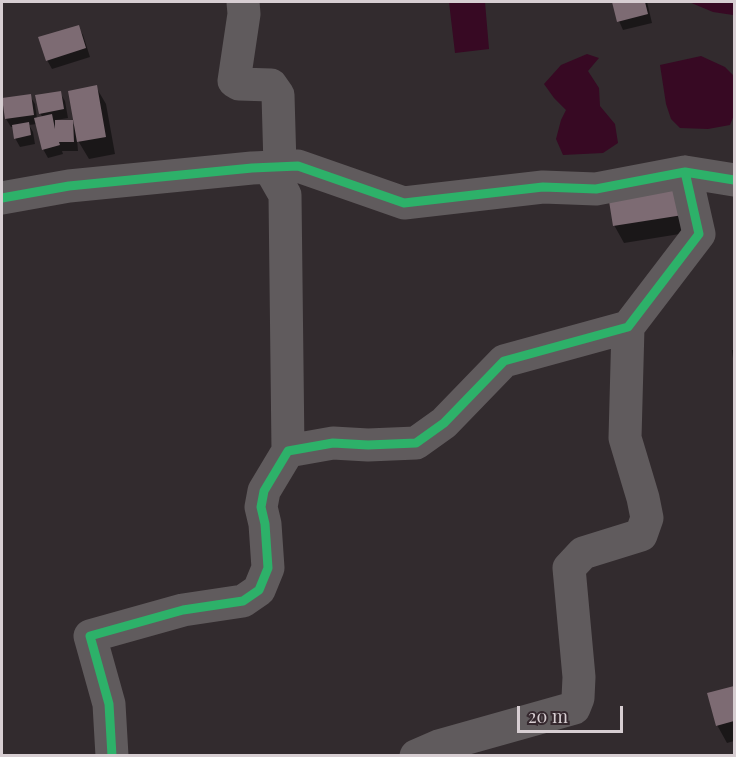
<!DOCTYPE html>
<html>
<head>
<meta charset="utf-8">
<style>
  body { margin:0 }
  #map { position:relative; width:736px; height:757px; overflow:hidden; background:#322b2e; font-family:"Playfair Display",serif }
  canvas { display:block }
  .frame { position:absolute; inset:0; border:3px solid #d7ced2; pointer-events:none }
  .scale { position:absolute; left:517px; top:706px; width:106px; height:27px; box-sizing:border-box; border:3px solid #d7ced2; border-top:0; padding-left:8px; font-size:18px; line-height:21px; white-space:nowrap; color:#d7ced2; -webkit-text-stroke:4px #35282e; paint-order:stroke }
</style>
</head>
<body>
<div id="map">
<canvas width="736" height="757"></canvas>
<div class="frame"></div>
<div class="scale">20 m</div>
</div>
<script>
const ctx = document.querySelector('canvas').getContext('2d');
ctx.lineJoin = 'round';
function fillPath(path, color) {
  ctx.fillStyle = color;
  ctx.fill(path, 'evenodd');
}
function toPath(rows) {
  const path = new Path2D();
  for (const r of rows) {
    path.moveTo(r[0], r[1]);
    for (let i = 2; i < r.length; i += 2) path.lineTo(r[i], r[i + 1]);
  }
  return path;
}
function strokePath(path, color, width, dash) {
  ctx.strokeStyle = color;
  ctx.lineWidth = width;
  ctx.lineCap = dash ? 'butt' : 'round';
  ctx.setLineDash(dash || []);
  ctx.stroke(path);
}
const water = toPath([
  [449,2,485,2,489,49,455,53],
  [689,2,734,2,734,14,733,15,713,12],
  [587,54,599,58,588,71,599,88,600,106,615,124,618,143,603,153,563,155,556,139,561,120,566,110,554,98,544,84,561,65],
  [701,56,725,67,734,76,734,115,730,125,708,129,680,128,671,119,666,104,660,65]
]);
const shadow = toPath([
  [614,2,647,2,652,23,623,30,619,21],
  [78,27,83,35,90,57,52,69,47,60],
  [96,87,106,104,115,154,89,159,77,139,78,151,62,151,63,154,48,158,43,149,37,124,29,125,33,132,35,144,20,147,15,138,14,127,11,127,6,119,3,100,30,96,35,104,37,119,43,118,40,113,60,93,65,101,68,118,56,120,56,122,72,122,76,128],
  [678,191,692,232,624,243,614,225],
  [732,350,734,350,734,367],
  [734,687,734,741,727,743,717,725,709,694]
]);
const building = toPath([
  [612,2,645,2,648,14,617,22],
  [79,25,86,48,46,61,38,37],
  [97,85,106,137,77,142,68,91],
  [61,91,64,109,39,114,35,95],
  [31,94,34,115,5,119,2,98],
  [52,114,55,129,55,120,73,120,74,142,59,142,60,145,42,150,34,118],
  [29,122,31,135,14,139,12,125],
  [679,189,683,215,613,226,609,201],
  [734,686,734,721,716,726,707,693]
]);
const minor = toPath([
  [243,2,244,14,234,81,239,84,271,85,278,95,280,166],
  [269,167,285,195,288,451],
  [2,198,69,186,252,168,298,166,404,203,543,187,596,189,685,172,734,180],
  [112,756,109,704,90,636,183,610,243,601,259,590,268,568,265,524,261,507,264,491,288,451,333,443,368,445,416,443,444,423,504,361,628,327,699,234,685,172],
  [416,756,439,746,574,708,578,698,579,677,569,568,583,553,641,535,647,518,643,498,625,438,628,327]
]);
const cycleway = toPath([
  [2,198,69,186,252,168,298,166,404,203,543,187,596,189,685,172,734,180],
  [112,756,109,704,90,636,183,610,243,601,259,590,268,568,265,524,261,507,264,491,288,451,333,443,368,445,416,443,444,423,504,361,628,327,699,234,685,172]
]);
fillPath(water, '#370923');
fillPath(shadow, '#0007');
fillPath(building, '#7d6b73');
strokePath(minor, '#605b5d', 33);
strokePath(cycleway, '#2db169', 9);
</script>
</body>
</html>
